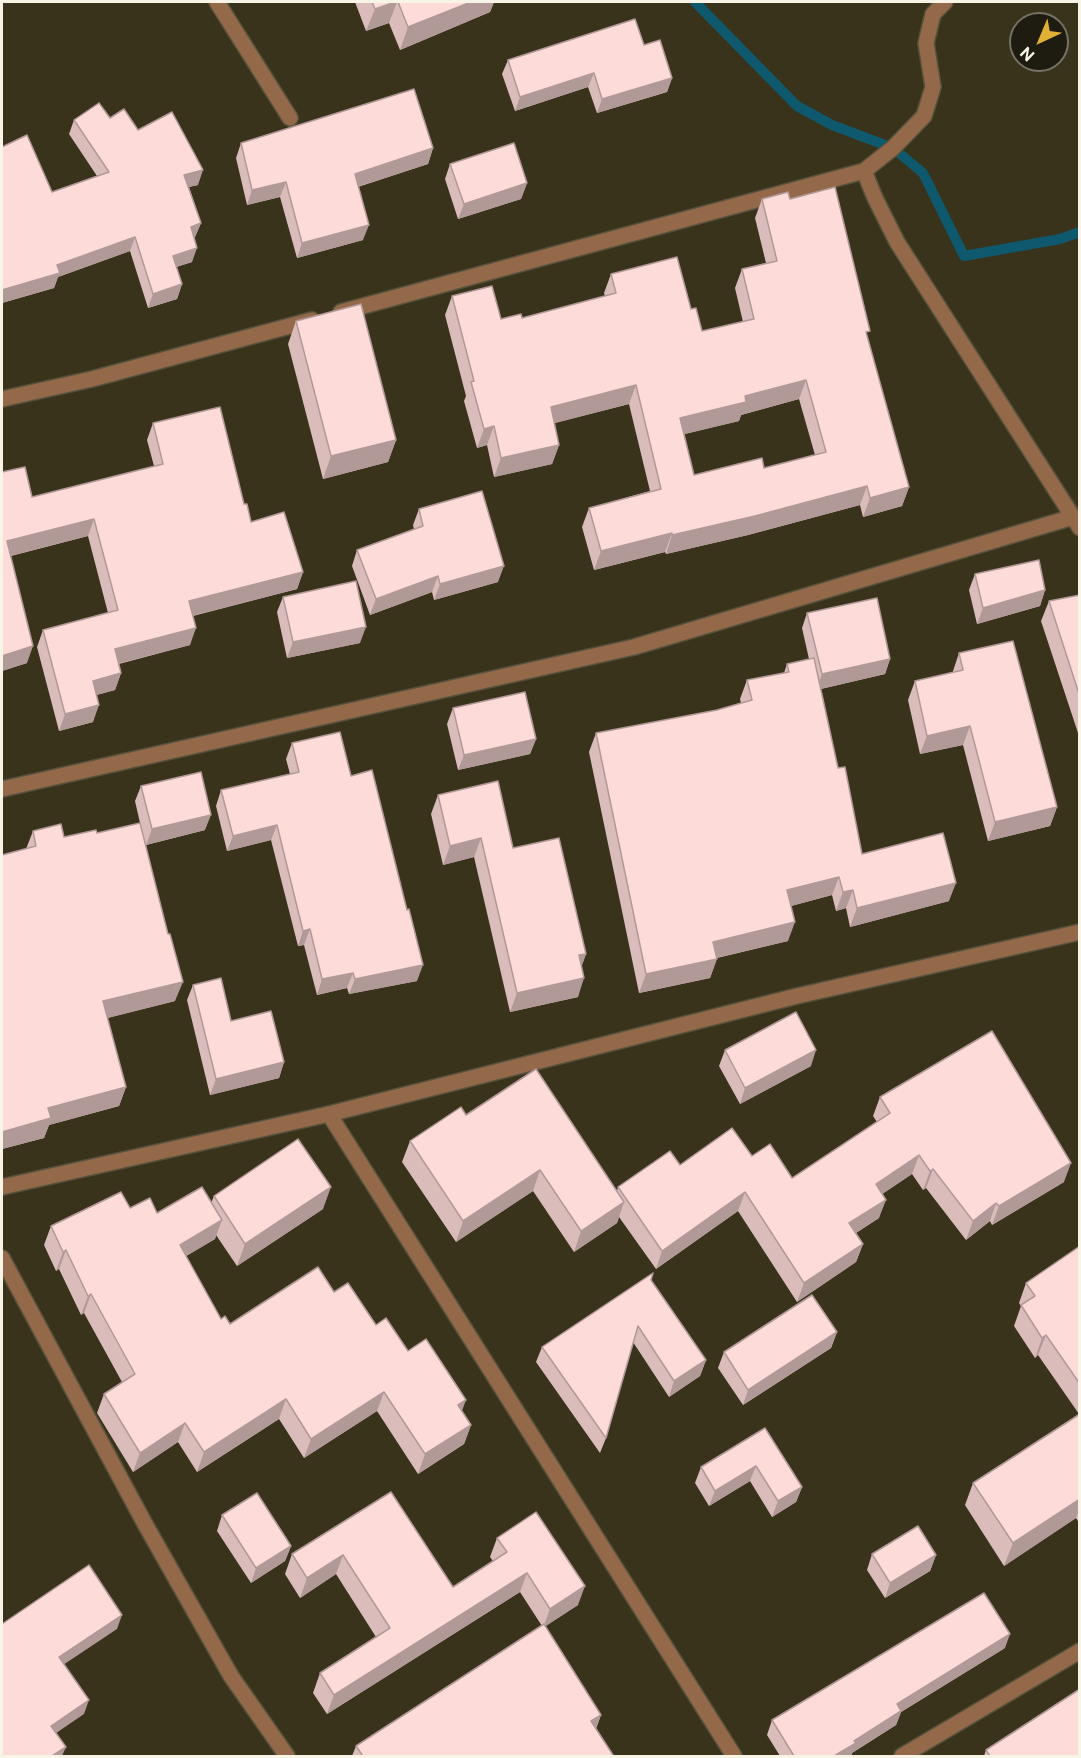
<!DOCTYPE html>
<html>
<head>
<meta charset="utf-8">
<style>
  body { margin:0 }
  #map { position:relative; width:1081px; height:1758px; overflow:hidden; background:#3a331c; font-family:"Public Sans",sans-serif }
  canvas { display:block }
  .frame { position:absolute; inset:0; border:3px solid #f8f5e6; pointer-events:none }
  .north { position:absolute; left:1009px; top:12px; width:60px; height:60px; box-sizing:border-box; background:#1e1b11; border:2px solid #757266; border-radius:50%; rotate:224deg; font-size:16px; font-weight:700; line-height:24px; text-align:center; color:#f8f5e6 }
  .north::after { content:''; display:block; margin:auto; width:21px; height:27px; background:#e0b034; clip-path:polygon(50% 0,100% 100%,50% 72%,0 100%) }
</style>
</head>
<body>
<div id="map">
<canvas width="1081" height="1758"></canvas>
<div class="frame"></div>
<div class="north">N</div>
</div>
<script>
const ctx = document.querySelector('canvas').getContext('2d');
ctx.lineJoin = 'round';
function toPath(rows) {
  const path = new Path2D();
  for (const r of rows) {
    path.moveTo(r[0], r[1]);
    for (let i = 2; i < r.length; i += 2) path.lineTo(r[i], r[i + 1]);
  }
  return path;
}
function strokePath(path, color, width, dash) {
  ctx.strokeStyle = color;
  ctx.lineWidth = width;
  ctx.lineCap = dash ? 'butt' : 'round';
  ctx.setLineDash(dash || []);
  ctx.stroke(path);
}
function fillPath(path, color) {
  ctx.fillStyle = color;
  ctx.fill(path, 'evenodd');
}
const stream = toPath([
  [695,2,797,106,832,125,893,148,923,173,964,256,1060,239,1080,232]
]);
const street = toPath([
  [217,2,290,118],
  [945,2,933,14,926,43,933,87,924,116,893,148,864,171,875,198,897,242,1080,528],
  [341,312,864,171],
  [2,399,92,379,312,320],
  [2,789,634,647,1073,517],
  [329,1114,734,1756],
  [2,1187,329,1114,797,996,1080,932],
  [2,1258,145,1524,231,1676,287,1756],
  [902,1756,1080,1651]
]);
const wall = toPath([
  [355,2,494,2,490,12,400,50,389,23,366,31],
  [644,45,672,78,667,92,597,113,588,87,515,111,502,74,508,60],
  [110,118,138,130,198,185,189,187,201,223,195,237,194,238,192,262,176,267,182,284,177,299,148,308,130,251,58,277,54,288,2,303,2,147,52,192,97,176,69,134,74,120],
  [241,143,433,148,428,164,358,187,363,240,297,258,280,197,247,205,236,158],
  [450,164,527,183,521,199,458,219,445,179],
  [762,199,790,199,867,339,909,487,902,506,863,517,860,505,748,535,666,554,665,552,594,570,582,527,589,508,650,491,629,404,554,423,559,445,552,464,494,477,487,445,477,448,464,401,466,396,445,315,452,296,501,319,522,318,605,296,604,293,611,274,691,309,702,331,743,322,735,288,742,269,766,263,755,218],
  [799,399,815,455,764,468,694,475,684,434,739,421,741,415],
  [296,321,396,440,388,462,323,479,288,344],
  [153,423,244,504,251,522,303,572,297,589,193,616,190,645,119,664,121,673,115,690,96,695,93,722,59,731,37,647,43,630,108,613,88,536,11,556,27,663,2,671,2,472,32,497,154,466,147,440],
  [419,509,498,582,434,600,432,592,370,615,352,566,357,550,414,529,413,525],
  [975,574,1045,590,1040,606,977,624,969,590],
  [1080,595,1080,739,1041,621,1049,601],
  [283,597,360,643,287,658,277,612],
  [807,613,890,659,885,674,821,689,838,768,862,854,949,901,850,927,846,908,836,911,832,895,791,906,788,941,717,958,710,978,639,993,589,752,596,733,717,710,741,703,740,699,747,680,784,673,787,664,809,659,802,628],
  [959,653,1057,807,1050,826,988,841,963,745,920,754,908,700,915,681,953,673,953,671],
  [453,708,536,739,530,754,458,770,447,724],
  [292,743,351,776,417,981,349,994,347,988,317,995,304,945,298,946,271,840,227,851,216,806,221,790,290,774,286,759],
  [141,786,205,830,146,845,175,1001,107,1018,126,1087,119,1106,49,1125,44,1138,2,1149,2,855,26,849,33,831,64,837,97,833,140,823,135,801],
  [438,795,513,848,586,954,582,965,578,997,510,1012,474,857,443,865,431,814],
  [193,985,231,1021,284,1062,279,1078,210,1095,187,1000],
  [725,1050,811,1066,740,1104,719,1066],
  [880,1097,1064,1182,992,1225,990,1221,966,1240,926,1188,923,1190,912,1174,882,1194,879,1218,856,1233,863,1244,856,1262,797,1302,738,1211,656,1269,619,1217,617,1223,574,1252,533,1191,456,1242,402,1162,410,1141,466,1115,617,1191,618,1187,680,1165,752,1156,792,1178,877,1122,873,1116],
  [214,1196,323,1209,237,1266,216,1235,215,1239,186,1256,221,1319,230,1324,334,1292,408,1351,462,1411,471,1425,464,1444,418,1474,377,1411,304,1458,279,1419,197,1472,178,1442,133,1472,97,1413,104,1394,122,1382,84,1313,81,1315,59,1269,56,1271,44,1245,51,1226,130,1208,157,1213,211,1203],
  [1080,1246,1080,1524,1076,1518,1004,1566,965,1505,973,1483,1079,1414,1038,1355,1035,1358,1014,1326,1021,1306,1019,1303,1026,1283],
  [651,1280,706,1360,700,1376,669,1397,633,1342,606,1438,600,1453,536,1362,542,1347],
  [837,1332,831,1348,743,1405,718,1368,724,1352],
  [765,1428,802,1487,796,1502,772,1517,750,1481,709,1506,695,1483,701,1467],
  [391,1492,453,1587,493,1561,490,1557,497,1538,578,1605,545,1626,601,1715,596,1729,613,1755,612,1756,352,1756,356,1746,542,1626,520,1592,327,1714,313,1693,320,1673,376,1637,336,1574,300,1598,285,1574,292,1554],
  [222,1515,291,1546,285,1561,251,1583,217,1531],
  [872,1554,936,1555,930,1571,885,1598,867,1570],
  [1005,1648,901,1712,896,1725,852,1753,851,1756,780,1756,767,1735,772,1720],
  [986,1750,1080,1756,984,1756]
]);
const shadedWall = toPath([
  [395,2,397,2,389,23,366,31,375,9],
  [471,2,494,2,490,12,400,50,408,27],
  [594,73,588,87,515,111,520,97],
  [672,78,667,92,597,113,602,99],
  [433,148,428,164,350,189,355,174],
  [203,170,198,185,179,189,184,175],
  [286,182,280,197,247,205,252,190],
  [527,183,521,199,458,219,464,204],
  [201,223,195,237,185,241,191,227],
  [369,225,363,240,297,258,302,243],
  [135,237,130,251,58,277,54,288,2,303,2,290,57,265],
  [197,248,192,262,167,270,173,256],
  [182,284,177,299,148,308,153,294],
  [806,380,799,399,741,415,739,421,673,437,680,418,745,396],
  [636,385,629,404,544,426,551,407],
  [494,426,487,445,477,448,484,429],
  [396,440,388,462,323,479,331,456],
  [559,445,552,464,494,477,501,458],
  [867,486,860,505,748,535,666,554,672,535],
  [909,487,902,506,863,517,870,498],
  [94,519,88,536,2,558,7,541],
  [672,533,665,552,594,570,601,551],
  [504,566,498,582,434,600,440,584],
  [303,572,297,589,183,618,189,601],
  [438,576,432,592,370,615,376,599],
  [1045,590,1040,606,977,624,983,608],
  [366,627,360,643,287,658,293,642],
  [196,628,190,645,109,666,115,649],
  [33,646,27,663,2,671,2,656],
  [890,659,885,674,816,690,822,674],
  [121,673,115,690,86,698,93,681],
  [99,705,93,722,59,731,65,714],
  [970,726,963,745,920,754,927,736],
  [536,739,530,754,458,770,464,755],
  [1057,807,1050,826,988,841,995,822],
  [211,815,205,830,146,845,152,829],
  [277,825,271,840,227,851,233,836],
  [481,838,474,857,443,865,450,846],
  [839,877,832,895,780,909,787,890],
  [956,883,949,901,850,927,857,908],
  [853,890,846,908,836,911,843,892],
  [795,922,788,941,707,960,713,942],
  [310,929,304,945,298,946,303,931],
  [586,954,579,973,579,955],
  [717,959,710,978,639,993,646,974],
  [423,965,417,981,349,994,355,979],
  [353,973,347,988,317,995,322,979],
  [584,978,578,997,510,1012,517,993],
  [183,982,175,1001,96,1021,103,1001],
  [816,1050,811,1066,740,1104,745,1088],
  [284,1062,279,1078,210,1095,216,1079],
  [126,1087,119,1106,49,1125,44,1138,2,1149,2,1132,48,1108],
  [919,1155,912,1174,869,1203,876,1184],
  [1071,1163,1064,1182,992,1225,999,1206],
  [933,1169,926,1188,923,1190,930,1171],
  [540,1170,533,1191,456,1242,463,1221],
  [331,1187,323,1209,237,1266,245,1244],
  [745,1192,738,1211,656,1269,662,1251],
  [886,1200,879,1218,842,1242,849,1223],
  [624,1202,617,1223,574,1252,581,1231],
  [996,1203,990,1221,966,1240,973,1221],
  [222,1220,215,1239,173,1264,180,1245],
  [863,1244,856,1262,797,1302,804,1283],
  [66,1250,59,1269,56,1271,63,1252],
  [91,1294,84,1313,81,1315,88,1296],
  [837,1332,831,1348,743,1405,748,1390],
  [1046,1335,1038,1355,1035,1358,1042,1338],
  [706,1360,700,1376,669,1397,674,1381],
  [384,1392,377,1411,304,1458,311,1439],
  [286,1399,279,1419,197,1472,204,1452],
  [466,1400,459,1419,458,1405],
  [185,1423,178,1442,133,1472,140,1453],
  [471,1425,464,1444,418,1474,425,1454],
  [756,1466,750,1481,709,1506,715,1491],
  [802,1487,796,1502,772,1517,778,1501],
  [1080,1499,1080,1508,1076,1518,1004,1566,1013,1543],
  [291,1546,285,1561,251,1583,256,1568],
  [343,1555,336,1574,300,1598,307,1578],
  [936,1555,930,1571,885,1598,890,1583],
  [527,1573,520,1592,327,1714,334,1695],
  [585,1586,578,1605,543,1628,550,1609],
  [122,1615,117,1629,54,1671,59,1657],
  [1010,1634,1005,1648,901,1712,896,1725,852,1753,851,1756,834,1756,854,1741,897,1704],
  [89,1700,84,1714,46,1740,51,1726],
  [601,1715,594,1733,591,1721],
  [66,1747,62,1756,52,1756]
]);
const building = toPath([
  [372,2,395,2,375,9,372,2],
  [398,2,471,2,408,27,398,2],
  [635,19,644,45,660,40,672,78,602,99,594,73,520,97,508,60,635,19],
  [414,89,433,148,355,174,369,225,302,243,286,182,252,190,241,143,414,89],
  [99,103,110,118,124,109,138,130,172,112,203,170,184,175,201,223,191,227,197,248,173,256,182,284,153,294,135,237,57,265,60,273,2,290,2,147,27,135,52,192,109,172,74,120,99,103],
  [514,143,527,183,464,204,450,164,514,143],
  [835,187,870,331,866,332,909,487,870,498,867,486,755,516,672,535,672,533,601,551,589,508,661,489,636,385,551,407,559,445,501,458,494,426,484,429,471,382,474,381,452,296,492,286,501,319,521,314,522,318,616,293,611,274,677,257,691,309,696,308,702,331,754,319,742,269,777,261,762,199,788,192,790,199,835,187],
  [806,380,826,452,764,468,762,458,694,475,680,418,746,402,745,396,806,380],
  [361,304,396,440,331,456,296,321,361,304],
  [220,407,244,504,247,504,251,522,284,512,303,572,189,601,196,628,115,649,121,673,93,681,99,705,65,714,43,630,118,610,94,519,7,541,33,646,2,656,2,472,25,467,32,497,163,464,153,423,220,407],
  [482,491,504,566,440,584,438,576,376,599,357,550,423,526,419,509,482,491],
  [1039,560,1045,590,983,608,975,574,1039,560],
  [356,581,366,627,293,642,283,597,356,581],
  [1080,595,1080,697,1049,601,1080,595],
  [877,598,890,659,822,674,807,613,877,598],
  [1013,641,1057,807,995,822,970,726,927,736,915,681,963,670,959,653,1013,641],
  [814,658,838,768,845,767,862,854,943,833,956,883,857,908,853,890,843,892,839,877,787,890,795,922,713,942,717,959,646,974,596,733,717,710,752,700,747,680,789,672,787,664,814,658],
  [525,692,536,739,464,755,453,708,525,692],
  [340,732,351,776,372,770,407,910,409,909,423,965,355,979,353,973,322,979,310,929,303,931,277,825,233,836,221,790,299,772,292,743,340,732],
  [201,772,211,815,152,829,141,786,201,772],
  [498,781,513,848,559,838,586,954,579,955,584,978,517,993,481,838,450,846,438,795,498,781],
  [140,823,168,934,170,934,183,982,103,1001,126,1087,48,1108,51,1118,2,1132,2,855,36,846,33,831,61,824,64,837,96,830,97,833,140,823],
  [221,978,231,1021,271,1011,284,1062,216,1079,193,985,221,978],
  [796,1012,816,1050,745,1088,725,1050,796,1012],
  [992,1031,1071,1163,999,1206,996,1203,973,1221,933,1169,930,1171,919,1155,876,1184,886,1200,849,1223,863,1244,804,1283,745,1192,662,1251,618,1187,670,1151,680,1165,732,1128,752,1156,770,1144,792,1178,890,1113,880,1097,992,1031],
  [536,1069,624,1202,581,1231,540,1170,463,1221,410,1141,461,1107,466,1115,536,1069],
  [298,1139,331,1187,245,1244,214,1196,298,1139],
  [202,1187,222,1220,180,1245,221,1319,225,1316,230,1324,318,1267,334,1292,348,1283,376,1325,386,1318,408,1351,426,1339,466,1400,458,1405,471,1425,425,1454,384,1392,311,1439,286,1399,204,1452,185,1423,140,1453,104,1394,135,1374,91,1294,88,1296,66,1250,63,1252,51,1226,121,1192,130,1208,150,1198,157,1213,202,1187],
  [1080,1246,1080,1384,1046,1335,1042,1338,1021,1305,1035,1296,1026,1283,1080,1246],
  [653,1273,651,1280,706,1360,674,1381,638,1326,606,1438,542,1347,653,1273],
  [812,1295,837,1332,748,1390,724,1352,812,1295],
  [1080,1414,1080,1499,1013,1543,973,1483,1080,1414],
  [765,1428,802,1487,778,1501,756,1466,715,1491,701,1467,765,1428],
  [391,1492,453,1587,507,1552,497,1538,536,1512,585,1586,550,1609,527,1573,334,1695,320,1673,390,1628,343,1555,307,1578,292,1554,391,1492],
  [257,1493,291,1546,256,1568,222,1515,257,1493],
  [918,1526,936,1555,890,1583,872,1554,918,1526],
  [89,1565,122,1615,59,1657,89,1700,51,1726,66,1747,52,1756,2,1756,2,1624,89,1565],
  [984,1593,1010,1634,897,1704,901,1711,854,1741,856,1743,834,1756,794,1756,772,1720,984,1593],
  [544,1624,601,1715,591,1721,613,1755,610,1756,363,1756,356,1746,544,1624],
  [1080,1689,1080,1756,990,1756,986,1750,1080,1689]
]);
strokePath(stream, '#0e596e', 10);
strokePath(street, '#58523c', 18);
strokePath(street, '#93694a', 15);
fillPath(wall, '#dabcbb');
fillPath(shadedWall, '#b19998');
fillPath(building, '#fddbd9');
strokePath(building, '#b19998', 1.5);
</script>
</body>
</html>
